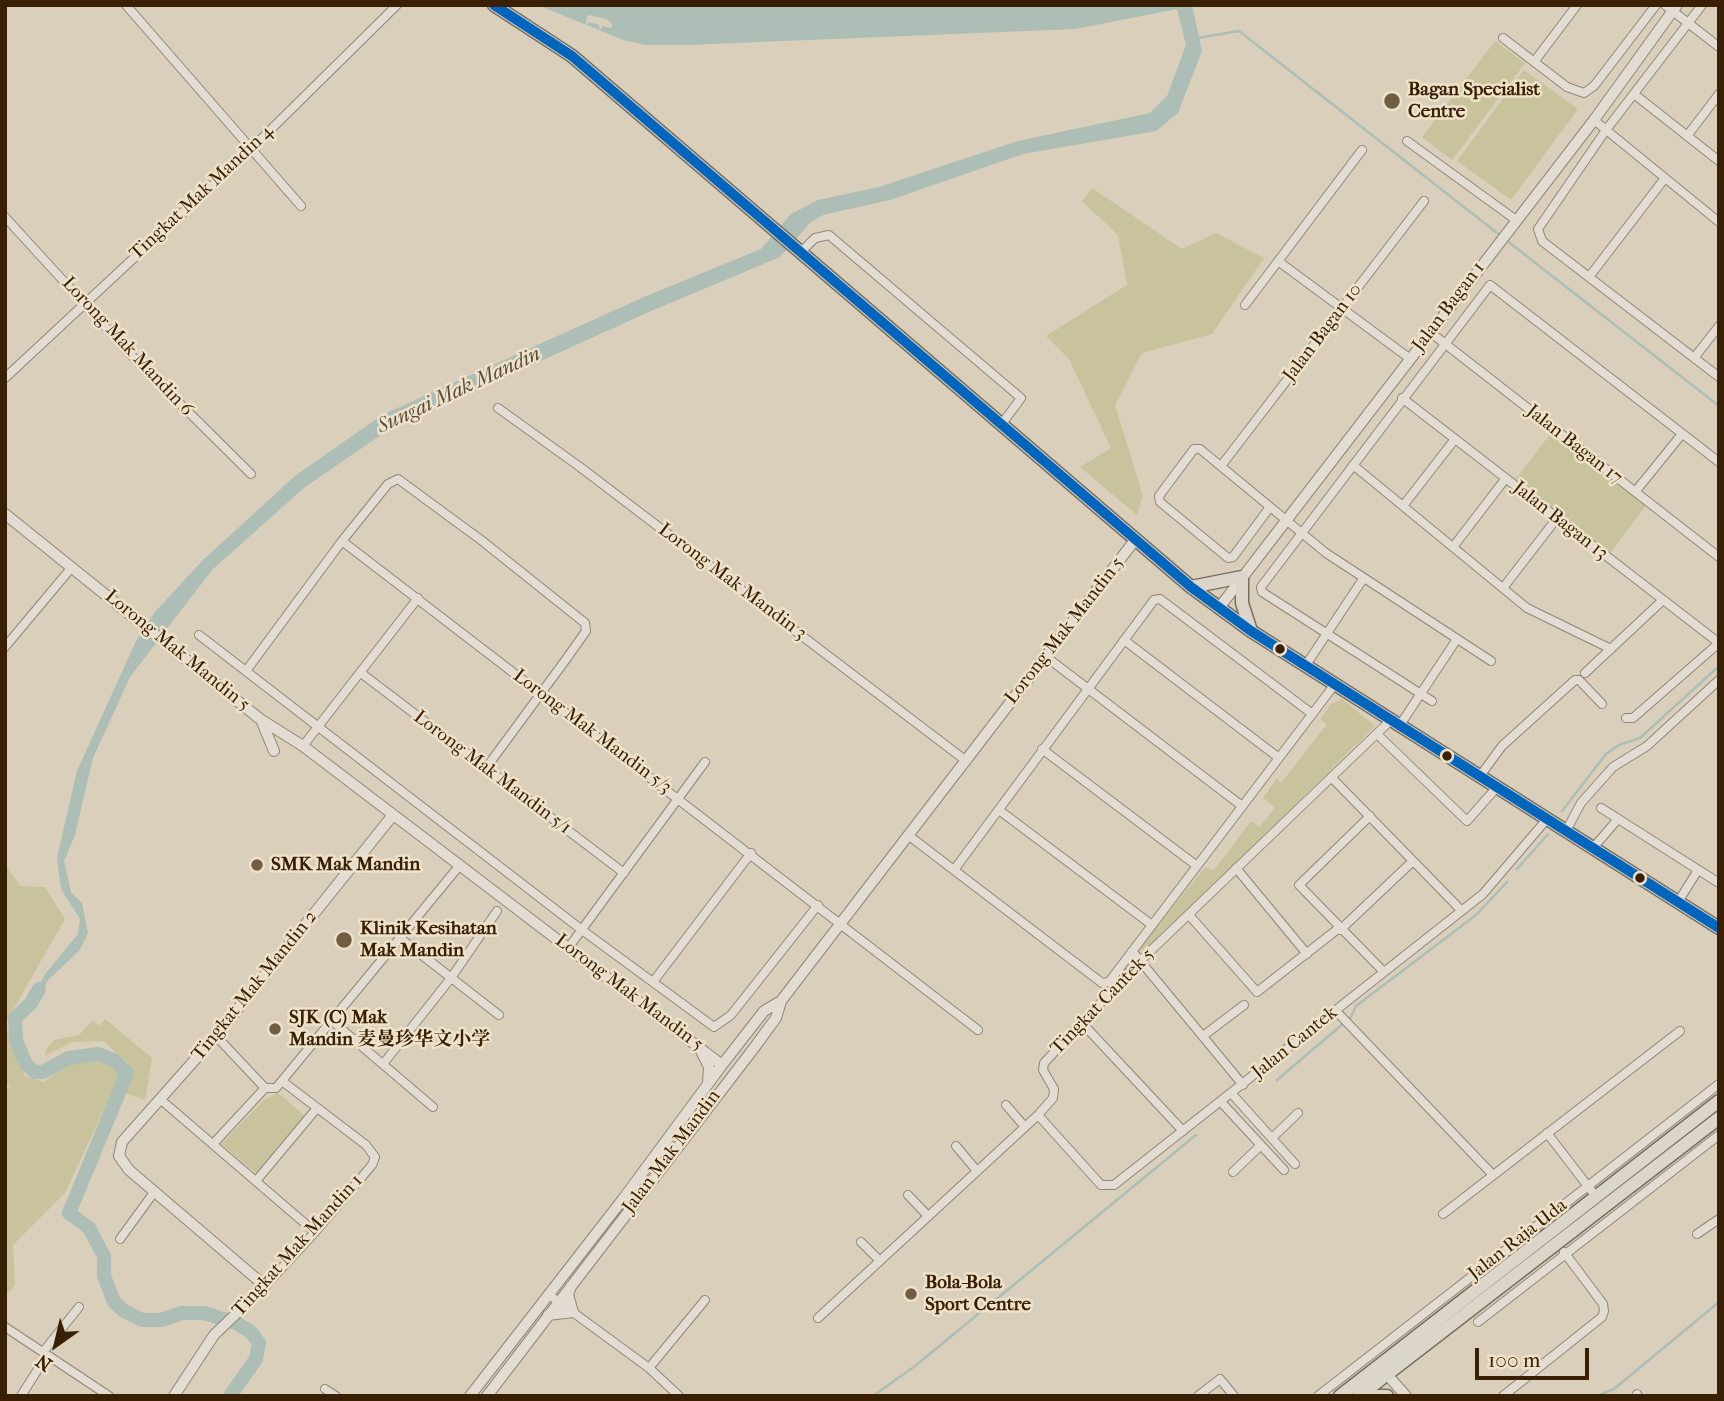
<!DOCTYPE html>
<html>
<head>
<meta charset="utf-8">
<style>
  body { margin:0 }
  #map { position:relative; width:1724px; height:1401px; overflow:hidden; background:#d9cfba; font-family:"IM FELL French Canon",serif }
  canvas { display:block }
  .frame { position:absolute; inset:0; border:7px solid #392004; pointer-events:none }
  .north { position:absolute; left:21px; top:1310px; width:70px; height:70px; -webkit-text-stroke:5px #efe2ca; paint-order:stroke; rotate:214deg; font-size:19px; font-weight:700; line-height:28px; text-align:center; color:#392004 }
  .north::after { content:''; display:block; margin:auto; width:24px; height:32px; background:#392004; clip-path:polygon(50% 0,100% 100%,50% 72%,0 100%) }
  .scale { position:absolute; left:1475px; top:1348px; width:114px; height:32px; box-sizing:border-box; border:4px solid #392004; border-top:0; padding-left:9px; font-size:21px; line-height:24px; white-space:nowrap; color:#392004; -webkit-text-stroke:5px #efe2ca; paint-order:stroke }
</style>
</head>
<body>
<div id="map">
<canvas width="1724" height="1401"></canvas>
<div class="frame"></div>
<div class="north">N</div>
<div class="scale">100 m</div>
</div>
<script>
const ctx = document.querySelector('canvas').getContext('2d');
ctx.lineJoin = 'round';
function fillPath(path, color) {
  ctx.fillStyle = color;
  ctx.fill(path, 'evenodd');
}
function toPath(rows) {
  const path = new Path2D();
  for (const r of rows) {
    path.moveTo(r[0], r[1]);
    for (let i = 2; i < r.length; i += 2) path.lineTo(r[i], r[i + 1]);
  }
  return path;
}
function strokePath(path, color, width, dash) {
  ctx.strokeStyle = color;
  ctx.lineWidth = width;
  ctx.lineCap = dash ? 'butt' : 'round';
  ctx.setLineDash(dash || []);
  ctx.stroke(path);
}
function write(font, color, halo, rows, align = 'center') {
  ctx.font = font + ' "IM FELL French Canon","Noto Serif SC",serif';
  ctx.lineWidth = 5;
  ctx.setLineDash([]);
  ctx.textBaseline = 'middle';
  ctx.strokeStyle = halo;
  ctx.fillStyle = color;
  for (const [text, x, y, turn = 0] of rows) {
    ctx.save();
    ctx.translate(x, y);
    ctx.rotate((+turn || 0) * Math.PI / 180);
    ctx.textAlign = isNaN(turn) ? turn : align;
    if (halo) ctx.strokeText(text, 0, 0);
    ctx.fillText(text, 0, 0);
    ctx.restore();
  }
}
const green = toPath([
  [1495,41,1525,63,1452,160,1422,137],
  [1524,70,1578,109,1511,200,1457,161],
  [1092,188,1182,249,1216,233,1264,258,1212,334,1142,353,1115,405,1143,496,1137,515,1080,467,1111,448,1069,359,1046,336,1127,285,1118,235,1082,201],
  [1551,433,1646,505,1611,552,1516,479],
  [1342,699,1375,726,1144,954,1140,948,1205,867,1214,870,1251,821,1259,827,1275,808,1263,798,1277,778,1281,783,1327,724,1320,720,1331,704],
  [5,863,20,886,45,887,65,919,5,1024,25,1076,44,1082,75,1059,108,1063,120,1075,65,1193,13,1245,15,1285,5,1296,5,1090,10,1087,5,1083],
  [105,1019,152,1058,145,1100,124,1093,134,1074,127,1062,103,1041,73,1042,45,1056,46,1049,54,1040,79,1035,93,1020,99,1026],
  [278,1093,305,1116,256,1173,221,1144,264,1100]
]);
const water = toPath([
  [538,5,1192,5,1202,51,1178,113,1156,131,1023,154,890,200,823,215,810,223,780,257,651,311,388,430,305,487,212,570,130,677,93,758,75,835,64,861,71,892,82,903,88,933,79,951,50,978,31,1003,45,974,78,934,80,919,61,889,57,858,77,771,136,641,155,612,202,561,295,476,382,415,644,297,761,249,791,214,818,200,879,187,1018,141,1150,113,1167,96,1186,45,1177,9,1075,29,687,45,646,45,623,40]
]);
const pier = toPath([
  [588,15,607,19,613,25,611,28,602,26,600,31,599,25,589,22,585,26]
]);
const stream = toPath([
  [1197,38,1239,31,1501,236],
  [1506,240,1719,406],
  [1562,811,1606,754,1619,745,1640,738,1719,666],
  [1517,869,1548,834],
  [1277,1080,1351,1017,1356,1006,1476,915,1507,882],
  [873,1396,915,1366,1196,1135],
  [1597,1396,1614,1389,1719,1302]
]);
const river = toPath([
  [39,989,31,1003,15,1018,16,1041,26,1064,35,1072,43,1072,69,1058,98,1054,114,1060,127,1073,69,1213,89,1228,104,1256,104,1276,114,1302,124,1311,142,1320,161,1320,182,1313,204,1313,236,1323,251,1332,259,1343,256,1359,230,1396]
]);
const minor = toPath([
  [126,5,301,206],
  [1665,5,1719,47],
  [1702,5,1606,130,1538,229,1542,241,1719,377],
  [1503,38,1567,87,1584,93,1594,86,1656,5],
  [1534,62,1577,5],
  [1634,94,1719,161],
  [1594,120,1719,222],
  [1687,136,1719,94],
  [1407,141,1516,220],
  [5,217,133,357,251,474],
  [801,252,815,238,829,235,1021,398,1001,425],
  [1278,261,1409,358],
  [1589,277,1665,178],
  [1245,305,1362,150],
  [1430,332,1719,557],
  [1694,358,1719,326],
  [5,378,251,149,397,5],
  [1402,398,1719,643],
  [498,408,580,467,965,760],
  [1353,465,1527,608,1611,649],
  [1221,466,1424,201],
  [1635,492,1682,434],
  [1403,506,1455,439],
  [1270,507,1233,557,1228,558,1160,502,1159,496,1194,449,1200,449,1326,553,1491,661],
  [342,541,978,1030],
  [1453,547,1506,478],
  [1503,588,1557,518],
  [199,635,582,930,714,1027,731,1015,818,905],
  [1124,640,1279,758],
  [5,647,72,567],
  [1045,656,1242,806],
  [1306,665,1363,579],
  [246,671,342,541,388,484,398,479,481,540,585,623,586,631,567,658,486,768],
  [361,673,624,873],
  [1585,673,1663,600],
  [1432,701,1262,592,1261,587,1490,285,1719,462],
  [1626,718,1633,718,1719,643],
  [1400,725,1457,639],
  [1378,735,1467,821,1497,787],
  [303,746,418,598],
  [1042,749,1197,866],
  [1480,776,1502,746,1575,680,1579,680,1602,704],
  [1331,777,1462,911],
  [1601,808,1719,883],
  [999,810,1152,925],
  [1370,816,1299,885,1384,972],
  [1566,831,1581,803,1613,767,1647,746,1719,680],
  [908,835,1102,983,1109,982,1335,684],
  [1593,848,1618,819],
  [1236,868,1307,954],
  [954,870,1154,600,1160,599,1311,713],
  [1678,902,1698,870],
  [1189,915,1257,992,1339,928],
  [1340,930,1413,861],
  [400,938,499,1015],
  [569,947,705,762],
  [1132,951,1243,1085],
  [653,982,751,853],
  [1336,1011,1493,1175],
  [332,1021,433,1107],
  [1082,1023,1183,1131],
  [216,1036,265,1088,276,1088,460,865],
  [1203,1036,1244,1005],
  [383,1064,451,978,497,911],
  [1232,1094,1295,1164],
  [160,1099,315,1232],
  [1221,1102,1284,1170],
  [1006,1105,1025,1127],
  [1038,1115,1101,1185,1114,1185,1483,894,1547,819],
  [1547,1133,1597,1198],
  [1272,1138,1298,1113],
  [213,1144,265,1088],
  [956,1146,977,1171],
  [1233,1172,1261,1145],
  [256,1181,317,1108],
  [908,1195,928,1216],
  [1443,1214,1680,1031],
  [1697,1234,1719,1219],
  [120,1239,155,1191],
  [861,1242,880,1261],
  [265,1286,315,1232,372,1165,375,1157,366,1145,282,1081],
  [548,1294,649,1368,679,1396],
  [818,1318,1038,1115,1053,1098,1054,1089,1043,1070,1044,1063,1139,962,1391,720],
  [1478,1322,1719,1135],
  [5,1327,109,1396],
  [43,1352,79,1307],
  [649,1368,705,1300],
  [325,1389,336,1396],
  [1637,1394,1638,1396],
  [21,1396,47,1355],
  [1198,1396,1220,1379,1234,1396],
  [1318,1396,1719,1084],
  [1503,1396,1602,1317,1604,1311,1603,1304,1564,1252]
]);
const tertiary = toPath([
  [5,514,260,719,303,746,722,1065],
  [1219,608,1594,120,1677,5],
  [262,722,274,751],
  [701,1051,709,1067,708,1083],
  [548,1315,573,1312,568,1295,571,1286],
  [1383,1370,1406,1396],
  [174,1396,214,1335,265,1286,129,1170,119,1156,122,1142,216,1036,393,815],
  [470,1396,623,1199,722,1065,764,1011,781,1001,1135,540],
  [487,1396,754,1048,776,1018,781,1001]
]);
const primary = toPath([
  [494,5,572,56,1191,587,1251,631,1719,928],
  [1191,587,1242,577,1242,603,1251,631],
  [1340,1396,1719,1101],
  [1359,1396,1719,1118],
  [1368,1396,1387,1396]
]);
const bus1 = toPath([
  [494,5,572,56,1191,587,1251,631,1719,928]
]);
const markers = [
  [1392,101,9,"#715d44"],
  [1280,649,6,"#392004"],
  [1447,756,6,"#392004"],
  [257,865,7,"#715d44"],
  [1640,878,6,"#392004"],
  [344,940,9,"#715d44"],
  [275,1029,7,"#715d44"],
  [911,1294,7,"#715d44"]
];
const poiNames = [
  ["Bagan Specialist",1408,90],
  ["Centre",1408,112],
  ["SMK Mak Mandin",271,865],
  ["Klinik Kesihatan",360,929],
  ["Mak Mandin",360,951],
  ["SJK (C) Mak",289,1018],
  ["Mandin 麦曼珍华文小学",289,1040],
  ["Bola-Bola",925,1283],
  ["Sport Centre",925,1305]
];
const streetNames = [
  ["Tingkat Mak Mandin 4",202,193,-43],
  ["Jalan Bagan 1",1449,307,-53],
  ["Jalan Bagan 10",1323,333,-53],
  ["Lorong Mak Mandin 6",127,347,47],
  ["Jalan Bagan 17",1574,445,38],
  ["Jalan Bagan 13",1560,521,38],
  ["Lorong Mak Mandin 3",732,582,37],
  ["Lorong Mak Mandin 5",1065,631,-52],
  ["Lorong Mak Mandin 5",177,651,39],
  ["Lorong Mak Mandin 5/3",592,732,37],
  ["Lorong Mak Mandin 5/1",492,773,37],
  ["Tingkat Mak Mandin 2",255,986,-51],
  ["Lorong Mak Mandin 5",629,993,37],
  ["Tingkat Cantek 5",1103,1002,-46],
  ["Jalan Cantek",1295,1043,-39],
  ["Jalan Mak Mandin",672,1152,-53],
  ["Jalan Raja Uda",1518,1240,-38],
  ["Tingkat Mak Mandin 1",298,1246,-48]
];
const waterNames = [
  ["Sungai Mak Mandin",459,391,-25]
];
fillPath(green, '#c9c39d');
fillPath(water, '#acbeb6');
fillPath(pier, '#d9cfba');
strokePath(stream, '#acbeb6', 2.5);
strokePath(river, '#acbeb6', 14);
strokePath(minor, '#8f8677', 10);
strokePath(tertiary, '#8f8677', 12);
strokePath(primary, '#786e5f', 15);
strokePath(minor, '#e2dcd2', 8);
strokePath(tertiary, '#e2dcd2', 10);
strokePath(primary, '#dcd6ca', 12);
strokePath(bus1, '#0065bd', 10);
for (const [x, y, r, color] of markers) {
  const dot = new Path2D();
  dot.arc(x, y, r, 0, 2 * Math.PI);
  ctx.fillStyle = color;
  ctx.fill(dot);
  strokePath(dot, '#efe2ca', 2.5);
}
write('bold 19px', '#392004', '#efe2ca', poiNames, 'left');
write('19px', '#392004', '#efe2ca', streetNames);
write('italic 21px', '#564d39', '#efe2ca', waterNames);
</script>
</body>
</html>
